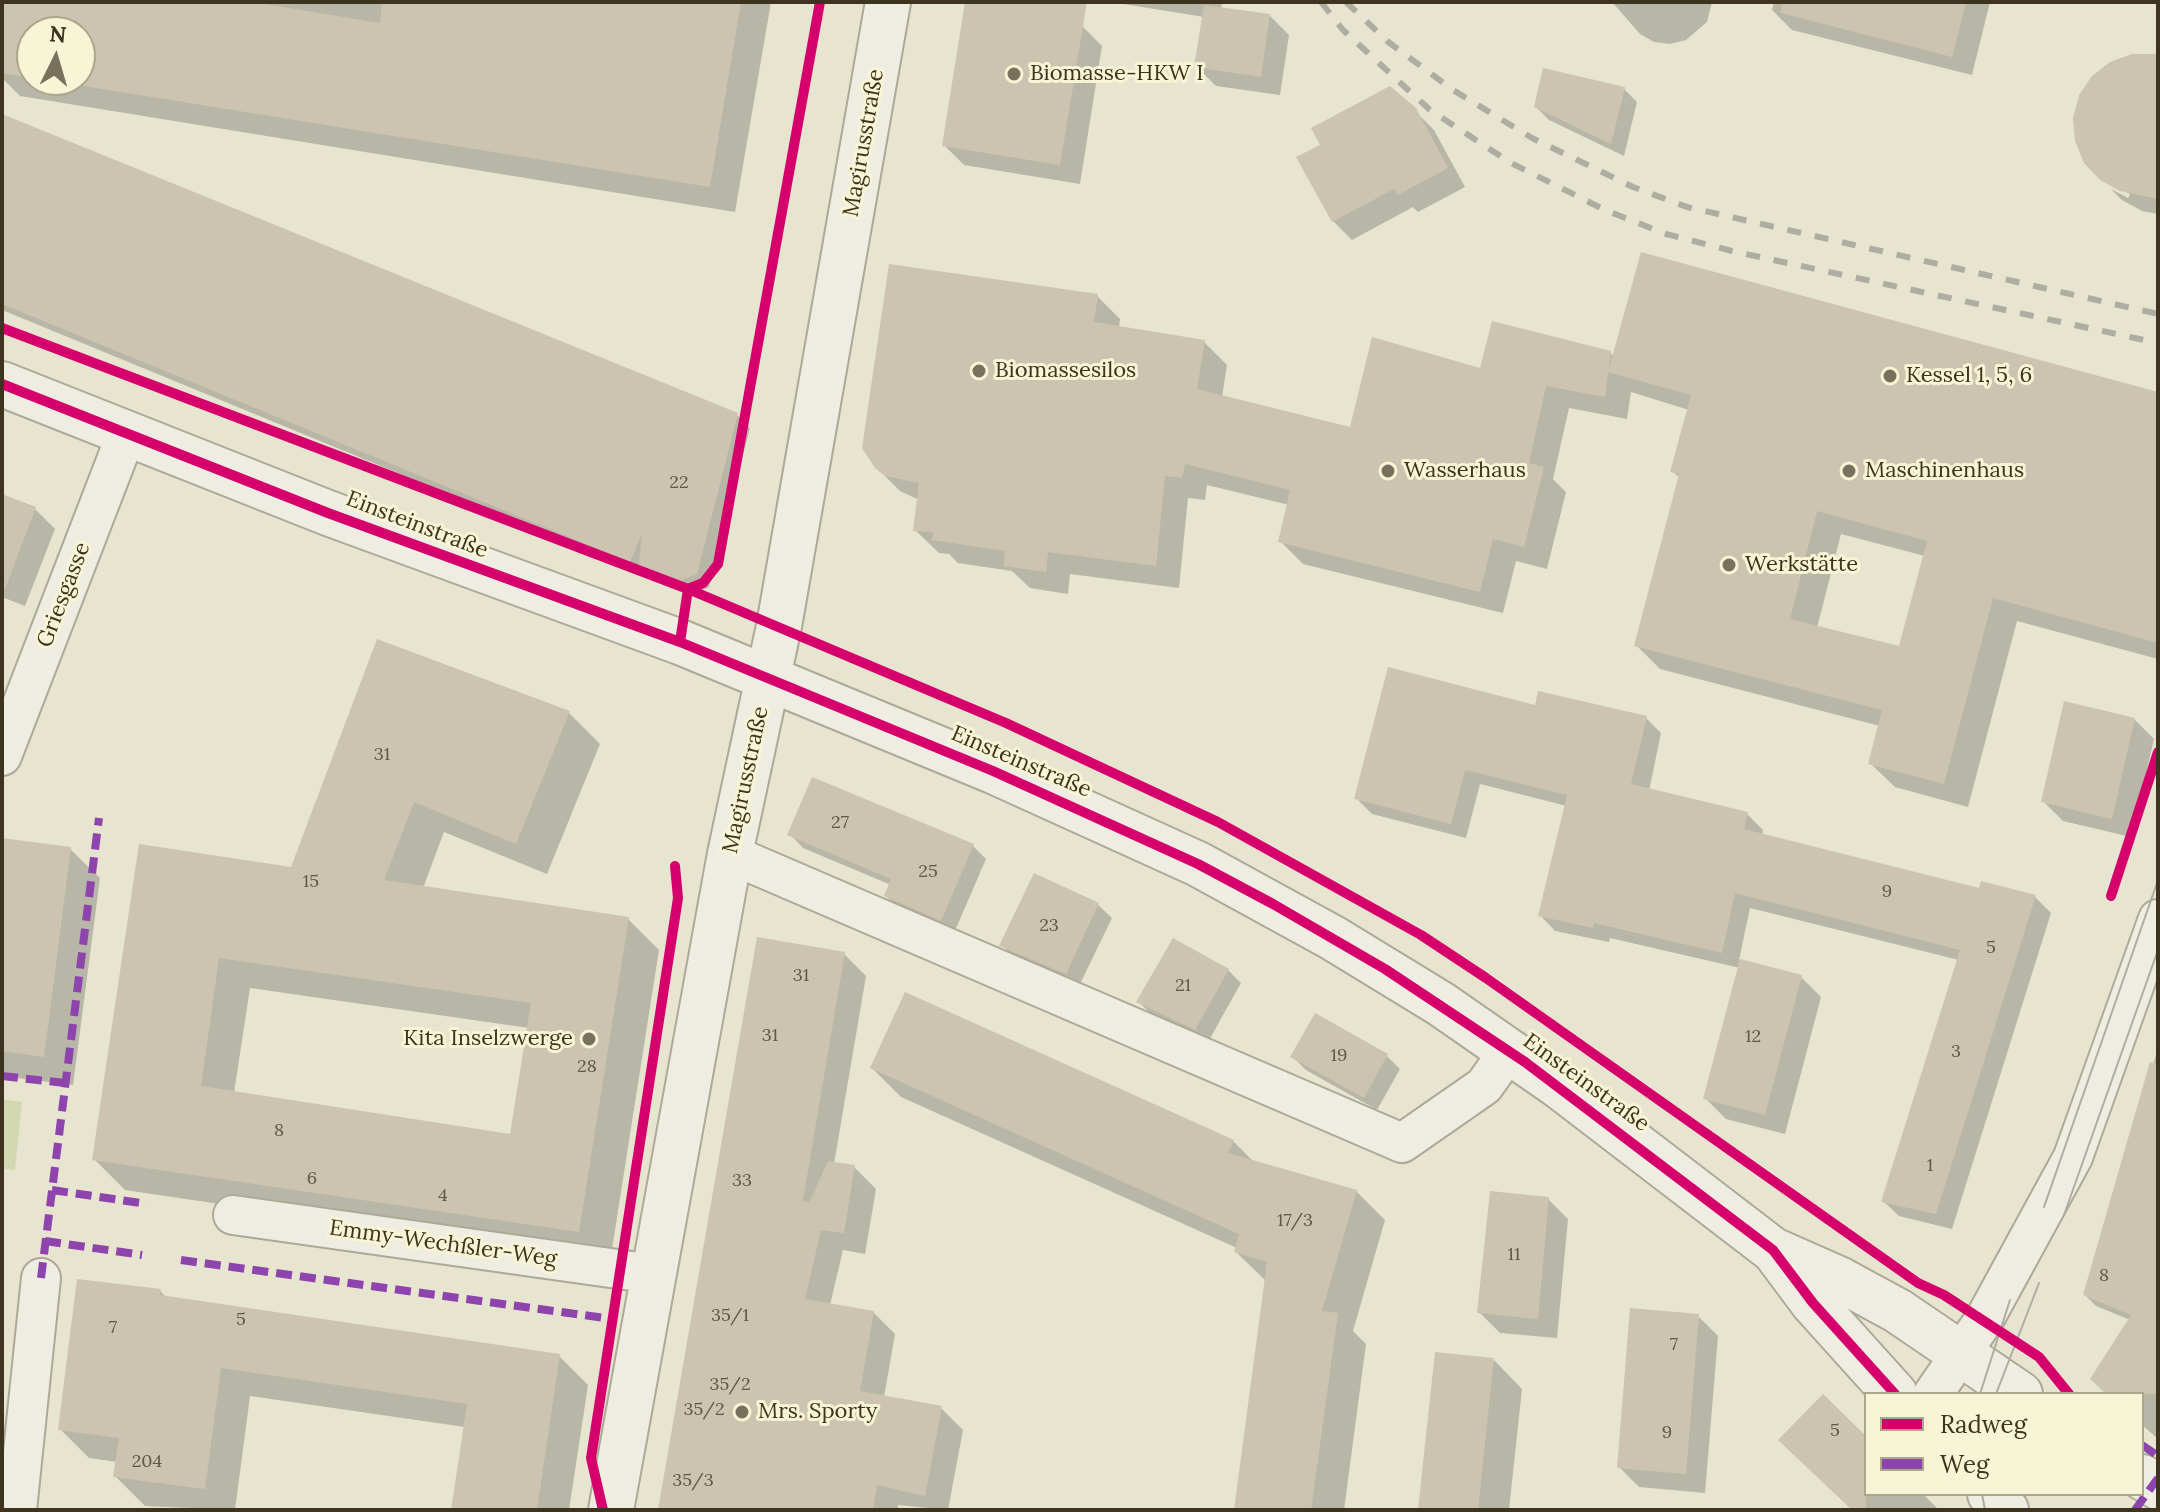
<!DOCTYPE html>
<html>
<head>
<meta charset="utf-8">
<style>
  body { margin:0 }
  #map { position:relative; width:2160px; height:1512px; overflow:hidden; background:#e7e4d0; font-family:Lora,serif }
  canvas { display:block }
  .frame { position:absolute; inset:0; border:4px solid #3d331f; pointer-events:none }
  .legend { position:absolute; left:1864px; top:1392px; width:280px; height:104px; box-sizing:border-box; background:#f8f4d6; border:2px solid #ada78d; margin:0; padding:10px 14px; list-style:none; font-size:24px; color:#3d331f }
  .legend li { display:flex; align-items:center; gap:16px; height:40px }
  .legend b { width:40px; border:2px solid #ada78d }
  .north { position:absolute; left:16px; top:16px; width:80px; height:80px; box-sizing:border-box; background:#f8f4d6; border:2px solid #ada78d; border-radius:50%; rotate:5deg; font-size:22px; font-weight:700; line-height:32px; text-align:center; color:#3d331f }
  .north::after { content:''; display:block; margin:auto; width:28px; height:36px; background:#78715d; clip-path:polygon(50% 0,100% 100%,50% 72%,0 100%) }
</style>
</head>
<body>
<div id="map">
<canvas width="2160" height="1512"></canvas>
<div class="frame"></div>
<ul class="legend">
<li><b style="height:10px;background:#d6006c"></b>Radweg</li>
<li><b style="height:10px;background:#8e44ad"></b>Weg</li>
</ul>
<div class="north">N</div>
</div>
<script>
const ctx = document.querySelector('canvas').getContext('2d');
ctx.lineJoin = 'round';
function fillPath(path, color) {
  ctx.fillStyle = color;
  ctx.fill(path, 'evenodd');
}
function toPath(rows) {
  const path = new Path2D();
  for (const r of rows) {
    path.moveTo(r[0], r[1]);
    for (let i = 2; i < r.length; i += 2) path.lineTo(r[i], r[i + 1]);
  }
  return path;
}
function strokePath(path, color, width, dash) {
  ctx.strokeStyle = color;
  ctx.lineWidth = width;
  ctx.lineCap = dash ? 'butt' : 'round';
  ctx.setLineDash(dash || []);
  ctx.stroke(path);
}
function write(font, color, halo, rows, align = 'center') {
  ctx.font = font + ' Lora,serif';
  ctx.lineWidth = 6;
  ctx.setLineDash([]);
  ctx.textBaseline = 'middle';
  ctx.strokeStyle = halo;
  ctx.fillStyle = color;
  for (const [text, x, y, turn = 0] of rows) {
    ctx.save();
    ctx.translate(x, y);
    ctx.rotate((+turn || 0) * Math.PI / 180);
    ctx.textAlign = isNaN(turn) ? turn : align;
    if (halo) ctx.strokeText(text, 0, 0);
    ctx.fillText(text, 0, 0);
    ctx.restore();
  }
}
const green = toPath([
  [2,1099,22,1102,15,1170,2,1169]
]);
const shadow = toPath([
  [5,2,771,2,735,212,20,96,2,78],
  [32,32,80,32,80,80,32,80],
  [967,2,1022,2,1082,26,1102,46,1080,184,964,165,944,145],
  [1111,2,1222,2,1221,9,1270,16,1289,35,1280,95,1216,86,1196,66,1204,17],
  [1612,2,1712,2,1707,22,1686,40,1670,44,1654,42,1640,34],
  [1774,2,1990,2,1972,75,1792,30,1772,10],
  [2158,57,2158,214,2142,211,2122,200,2111,189,2128,198,2130,194,2103,180],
  [1624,89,1637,102,1624,156,1549,120,1536,107],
  [1414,110,1434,130,1465,187,1418,212,1413,207,1352,240,1333,221],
  [2,116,737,415,750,428,709,587,693,594,654,579,645,569,643,574,2,310],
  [1097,296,1120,319,1119,328,1204,342,1227,365,1222,397,1352,429,1481,370,1610,353,1615,357,2158,394,2158,659,2017,621,1968,807,1895,787,1871,764,1880,726,1660,669,1636,645,1680,478,1672,471,1689,410,1631,392,1627,419,1569,408,1553,479,1566,492,1547,569,1516,561,1503,613,1303,564,1280,541,1289,505,1207,485,1205,500,1188,498,1179,588,1070,574,1068,594,1030,588,1012,571,958,563,949,554,939,553,915,530,919,500,900,491,876,467],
  [1841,534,1925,556,1901,649,1817,628],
  [2,496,35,509,55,529,25,606,2,597],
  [1537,707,1646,718,1661,733,1649,791,1747,814,1763,830,1762,836,1980,890,2035,897,2051,913,1952,1229,1899,1216,1883,1201,1959,960,1750,908,1739,960,1801,977,1821,997,1785,1134,1726,1119,1706,1099,1740,968,1610,938,1609,942,1555,931,1540,915,1567,806,1480,784,1466,838,1372,814,1356,798],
  [569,713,600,744,547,874,444,832,423,888,628,919,659,950,610,1262,125,1190,94,1159,140,846,292,869],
  [250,988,529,1028,512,1136,234,1093],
  [2134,719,2154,739,2131,837,2063,821,2043,801],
  [790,834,973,846,986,859,954,933,899,909,886,896,891,885,803,848],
  [2,840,70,849,100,878,73,1085,2,1076],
  [1035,876,1098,905,1112,918,1079,986,1015,959,1002,945],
  [758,940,844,954,866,976,834,1164,854,1167,876,1189,865,1254,843,1250,830,1305,873,1312,895,1334,884,1397,941,1408,963,1430,948,1510,898,1505,898,1510,660,1510],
  [1228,970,1241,983,1208,1042,1152,1015,1139,1002],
  [1316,1016,1387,1056,1400,1069,1377,1110,1306,1070,1293,1057],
  [2158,1048,2158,1439,2142,1425,2142,1394,2108,1394,2130,1320,2096,1306,2085,1295],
  [872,1068,1233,1141,1254,1162,1356,1191,1385,1220,1353,1331,1366,1344,1344,1510,1236,1510,1265,1280,1236,1252,1237,1248,901,1097],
  [1548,1199,1568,1219,1557,1338,1500,1333,1480,1313],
  [160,1291,168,1299,559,1356,588,1385,569,1510,453,1510,465,1427,250,1396,235,1510,145,1506,115,1476,117,1462,89,1458,60,1429],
  [1698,1316,1718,1336,1705,1493,1639,1487,1619,1467],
  [1494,1360,1522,1389,1509,1510,1420,1510],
  [1866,1438,1866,1494,1923,1494,1939,1510,1849,1510]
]);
const building = toPath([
  [2,2,253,2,380,23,382,2,741,2,710,187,47,80,80,80,80,32,32,32,32,78,2,73],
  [965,2,1087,2,1060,165,942,146],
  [1782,2,1966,2,1952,57,1781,13],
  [1204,5,1270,14,1261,77,1194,67],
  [2132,54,2158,54,2158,199,2120,191,2100,180,2084,163,2075,141,2073,118,2079,95,2092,76,2110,62],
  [1543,68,1625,87,1611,144,1534,107],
  [1390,86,1416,108,1448,168,1398,195,1394,189,1332,222,1296,157,1320,145,1311,128],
  [2,114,738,413,697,574,678,582,639,566,642,533,630,562,2,304],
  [1641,252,2158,392,2158,643,1993,598,1944,784,1868,764,1882,710,1634,646,1679,474,1670,472,1691,395,1608,372],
  [1817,511,1927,541,1899,646,1790,619],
  [889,264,1098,294,1094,322,1205,340,1197,389,1350,427,1372,337,1480,368,1492,321,1611,351,1605,397,1546,386,1529,463,1544,467,1524,547,1493,539,1480,592,1278,542,1290,490,1185,464,1182,478,1165,476,1156,566,1048,552,1046,572,1004,566,1005,551,932,540,933,532,913,531,919,483,885,476,875,468,862,448],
  [2,494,36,507,5,589,2,589],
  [377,639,570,711,516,844,414,802,384,880,629,917,579,1232,92,1160,139,844,291,867],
  [219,958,531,1003,510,1134,201,1086],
  [1388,667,1535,705,1538,691,1647,716,1631,784,1748,812,1744,829,1979,888,1981,881,2036,895,1936,1214,1881,1202,1960,950,1735,893,1722,953,1594,923,1593,928,1538,916,1567,795,1465,770,1451,824,1354,799],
  [2064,701,2135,718,2112,819,2041,802],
  [812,777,974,844,941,921,884,896,891,879,787,835],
  [2,838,71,847,44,1057,2,1051],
  [1034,873,1099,903,1066,974,999,946],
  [757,937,845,952,803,1200,809,1203,828,1161,855,1165,844,1233,821,1230,805,1299,874,1311,860,1391,942,1406,925,1496,877,1485,873,1510,658,1510],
  [1173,938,1229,969,1195,1030,1136,1002],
  [1740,959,1802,975,1765,1115,1703,1099],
  [905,992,1234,1140,1228,1153,1357,1190,1322,1311,1338,1313,1311,1510,1234,1510,1267,1262,1234,1252,1239,1234,870,1068],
  [1315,1013,1388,1054,1364,1098,1290,1057],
  [2150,1062,2158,1064,2158,1394,2106,1394,2090,1379,2131,1315,2083,1295],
  [1490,1191,1549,1197,1538,1319,1477,1313],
  [77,1279,161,1289,160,1295,560,1354,537,1510,451,1510,467,1404,221,1368,205,1489,113,1477,119,1438,58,1430],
  [1630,1308,1699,1314,1686,1474,1617,1468],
  [1435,1352,1494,1358,1478,1510,1418,1510],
  [1823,1394,1866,1436,1866,1510,1852,1510,1778,1440]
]);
const minor = toPath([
  [2,756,126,435],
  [730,854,1402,1143,1484,1086,1509,1051],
  [233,1215,653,1274],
  [1933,1394,1984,1320,2073,1157,2158,919],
  [17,1510,41,1278]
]);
const tertiary = toPath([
  [2,384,328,513,680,642,993,771,1198,864,1333,938,1441,1004,1559,1086,1773,1250,1841,1280,1898,1311,2020,1394],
  [1775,1252,1813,1303,1895,1394],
  [2142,1477,2158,1487],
  [1990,1494,2006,1510],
  [611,1510,730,854,779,626,888,2]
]);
const tram = toPath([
  [2044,1207,2158,880],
  [2064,1215,2158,950],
  [1980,1394,2010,1300],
  [1996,1394,2039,1283],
  [1982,1494,1985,1510]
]);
const rail = toPath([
  [1321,2,1343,30,1430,110,1511,163,1605,210,1666,234,1732,251,2158,343],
  [1346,2,1387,41,1453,90,1532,138,1633,187,1687,207,2158,314]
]);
const quiet = toPath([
  [2,1076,65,1083],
  [52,1190,147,1204],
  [45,1241,142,1255],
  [181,1260,612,1319],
  [41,1278,99,818],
  [2142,1445,2158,1456],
  [2135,1510,2158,1478]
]);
const cycleway = toPath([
  [2,328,688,589,1006,723,1218,822,1421,935,1486,978,1918,1283,1944,1295,2039,1357,2069,1394],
  [2,384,328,513,680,642,993,771,1198,864,1273,904,1385,969,1525,1062,1773,1250,1813,1303,1895,1394],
  [680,642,688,589,703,583,718,564,820,2],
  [2111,896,2158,752],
  [603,1510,591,1458,678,898,675,866]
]);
const markers = [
  [1014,74,8,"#78715d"],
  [979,371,8,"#78715d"],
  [1890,376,8,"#78715d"],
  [1388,471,8,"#78715d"],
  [1849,471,8,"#78715d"],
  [1729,565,8,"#78715d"],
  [589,1039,8,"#78715d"],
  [742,1412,8,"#78715d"]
];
const numberNames = [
  ["22",679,483],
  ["31",382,755],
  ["27",840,823],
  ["25",928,872],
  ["15",311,882],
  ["9",1887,892],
  ["23",1049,926],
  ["5",1991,948],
  ["31",801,976],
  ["21",1183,986],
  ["31",770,1036],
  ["12",1753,1037],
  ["3",1956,1052],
  ["19",1339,1056],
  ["28",587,1067],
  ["8",279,1131],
  ["1",1930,1166],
  ["6",312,1179],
  ["33",742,1181],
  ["4",443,1196],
  ["17/3",1295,1221],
  ["11",1514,1255],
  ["8",2104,1276],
  ["35/1",730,1316],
  ["5",241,1320],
  ["7",113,1328],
  ["7",1674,1345],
  ["35/2",730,1385],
  ["35/2",704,1410],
  ["5",1835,1431],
  ["9",1667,1433],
  ["204",147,1462],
  ["35/3",693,1481]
];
const poiNames = [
  ["Biomasse-HKW I",1030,74],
  ["Biomassesilos",995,371],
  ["Kessel 1, 5, 6",1906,376],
  ["Wasserhaus",1404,471],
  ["Maschinenhaus",1865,471],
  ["Werkstätte",1745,565],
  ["Kita Inselzwerge",573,1039,"right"],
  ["Mrs. Sporty",758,1412]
];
const streetNames = [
  ["Magirusstraße",864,143,-80],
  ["Einsteinstraße",417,525,21],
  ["Griesgasse",64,595,-69],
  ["Einsteinstraße",1021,762,23],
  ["Magirusstraße",746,780,-78],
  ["Einsteinstraße",1586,1083,36],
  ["Emmy-Wechßler-Weg",443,1244,8]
];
fillPath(green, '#d2d9b2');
fillPath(shadow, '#0003');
fillPath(building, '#ccc3b0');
strokePath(minor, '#ada998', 42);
strokePath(tertiary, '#ada998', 48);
strokePath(minor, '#efede2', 38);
strokePath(tertiary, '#efede2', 44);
strokePath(tram, '#afaca1', 2);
strokePath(rail, '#afaca1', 6, [14, 14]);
strokePath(quiet, '#8e44ad', 8, [16, 8]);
strokePath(cycleway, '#d6006c', 10);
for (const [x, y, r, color] of markers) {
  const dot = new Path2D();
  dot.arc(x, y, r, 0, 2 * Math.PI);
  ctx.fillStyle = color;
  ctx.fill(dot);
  strokePath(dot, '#f8f4d6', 3);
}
write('18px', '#615743', null, numberNames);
write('22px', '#3d331f', '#f8f4d6', poiNames, 'left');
write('22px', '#3d331f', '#f8f4d6', streetNames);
</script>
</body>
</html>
